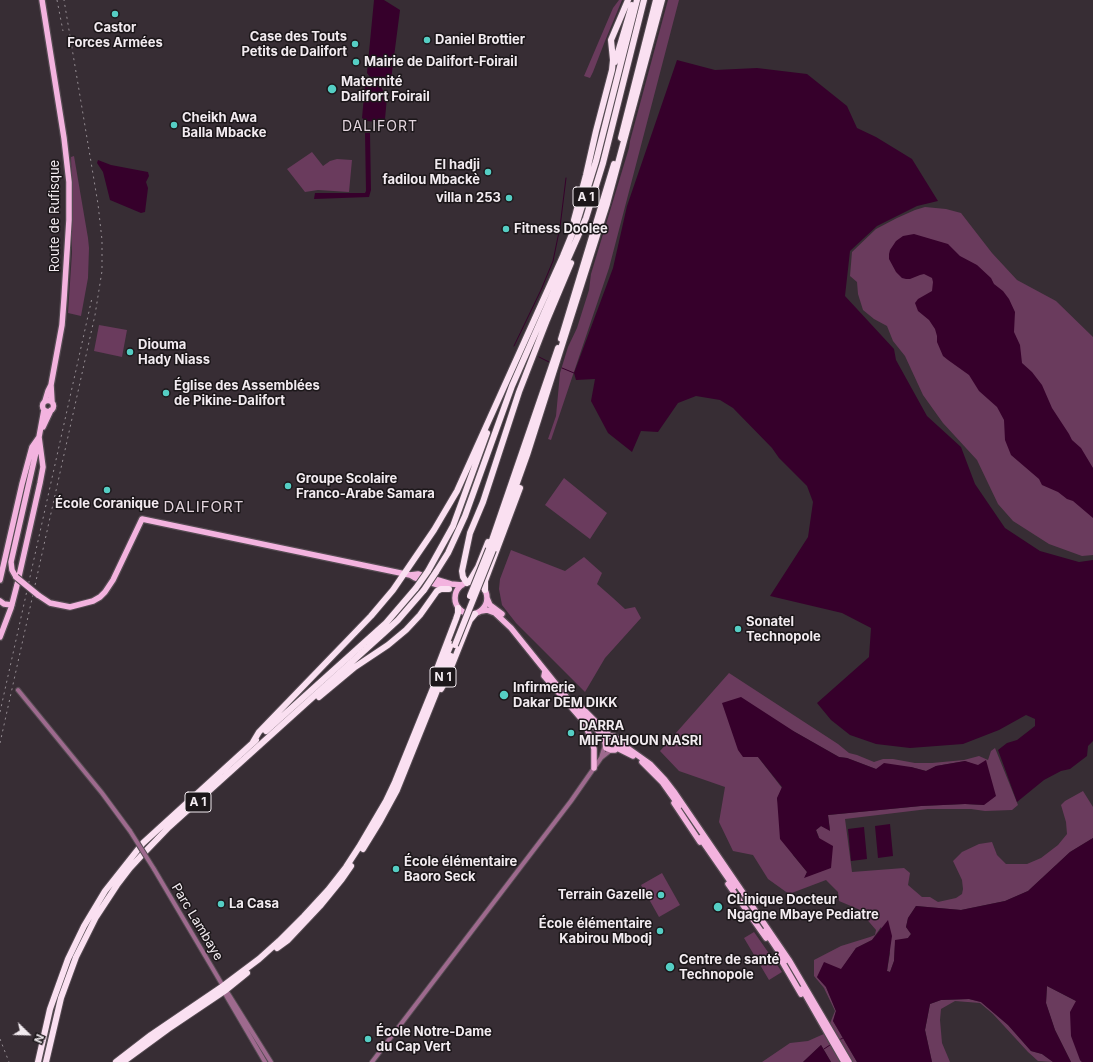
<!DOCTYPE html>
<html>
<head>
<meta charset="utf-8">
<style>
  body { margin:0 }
  #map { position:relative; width:1093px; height:1062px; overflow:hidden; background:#372d34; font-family:Inter,sans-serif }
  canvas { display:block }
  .north { position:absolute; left:8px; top:1014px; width:40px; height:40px; -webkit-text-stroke:3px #1c171a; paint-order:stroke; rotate:113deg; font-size:11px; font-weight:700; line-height:16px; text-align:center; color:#f2ebf0 }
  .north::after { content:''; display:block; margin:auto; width:14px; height:18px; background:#f2ebf0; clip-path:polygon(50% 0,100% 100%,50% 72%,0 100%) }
</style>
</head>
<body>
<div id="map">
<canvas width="1093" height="1062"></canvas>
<div class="north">N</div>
</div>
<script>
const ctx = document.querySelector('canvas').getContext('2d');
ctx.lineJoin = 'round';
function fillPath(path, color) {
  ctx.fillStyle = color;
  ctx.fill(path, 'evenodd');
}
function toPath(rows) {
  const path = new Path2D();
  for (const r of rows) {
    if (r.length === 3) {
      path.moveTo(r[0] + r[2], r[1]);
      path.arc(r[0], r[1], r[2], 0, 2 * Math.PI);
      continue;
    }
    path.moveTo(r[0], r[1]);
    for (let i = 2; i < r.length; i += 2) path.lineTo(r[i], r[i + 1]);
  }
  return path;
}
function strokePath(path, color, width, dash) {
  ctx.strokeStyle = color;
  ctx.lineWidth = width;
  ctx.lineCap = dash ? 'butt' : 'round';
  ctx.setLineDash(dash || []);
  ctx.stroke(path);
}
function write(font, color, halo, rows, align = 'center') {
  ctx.font = font + ' Inter,sans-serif';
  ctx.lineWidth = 3;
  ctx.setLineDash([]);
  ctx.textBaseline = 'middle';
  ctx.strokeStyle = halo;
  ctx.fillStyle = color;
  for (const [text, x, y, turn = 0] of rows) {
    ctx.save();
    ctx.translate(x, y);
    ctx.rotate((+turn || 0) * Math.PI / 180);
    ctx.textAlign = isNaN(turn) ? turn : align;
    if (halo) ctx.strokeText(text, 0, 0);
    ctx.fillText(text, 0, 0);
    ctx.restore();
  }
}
const green = toPath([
  [619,0,622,0,605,41,593,72,590,78,584,76,613,8],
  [668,0,679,0,609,268,551,440,548,439,556,416,560,373,568,347,577,328,589,290,591,274,629,148,630,141],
  [312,152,323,166,330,161,337,159,352,160,349,192,318,190,305,192,287,169],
  [74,156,88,238,89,248,88,278,81,316,68,313,72,253,72,188,71,157],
  [925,207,946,209,961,213,992,253,1017,280,1056,301,1093,337,1093,555,1082,556,1049,544,1013,521,998,504,977,460,943,423,923,395,905,356,893,341,887,326,874,319,863,310,858,294,857,282,850,276,852,252,876,229,897,218,915,210],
  [99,325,127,330,122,357,94,351],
  [564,478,607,513,590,539,545,505],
  [511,550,565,571,584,557,602,573,597,584,613,598,625,609,635,607,641,618,605,658,585,692,516,623,502,605,499,589,500,579],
  [729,673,838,744,849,753,857,755,874,762,883,759,893,759,915,763,932,763,964,760,979,756,988,760,991,751,995,748,1018,805,1012,810,985,811,971,809,928,809,845,819,852,872,904,868,910,873,908,885,922,897,930,897,938,902,956,898,962,894,963,889,962,880,953,861,962,852,979,844,992,842,997,855,1006,864,1027,864,1041,858,1058,845,1067,834,1066,822,1061,805,1065,801,1083,791,1093,807,1093,838,1070,852,1028,891,1005,901,961,910,916,906,908,918,906,927,911,934,908,938,895,945,894,961,890,972,887,971,890,953,881,927,872,940,856,948,841,970,817,977,826,987,836,1011,833,1021,857,1062,831,1062,821,1045,803,1062,762,1062,790,1043,808,1041,826,1033,835,1011,824,988,814,976,814,960,841,946,870,937,875,935,876,930,858,909,839,901,838,892,826,880,789,894,768,879,753,855,733,851,719,822,725,787,679,771,660,751],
  [723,703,795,732,839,757,847,758,876,769,911,767,926,771,936,766,965,761,978,766,984,805,965,804,921,806,828,815,830,830,821,826,816,830,831,867,805,877,807,872,793,855,777,799,782,788,758,757,732,728],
  [662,873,680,905,659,917,641,885],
  [754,932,782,972,769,980,744,938],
  [1047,986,1076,1001,1080,1060,1082,1062,1071,1062,1055,1030,1046,1003],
  [969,999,981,1002,1008,1025,1031,1051,1042,1054,1053,1062,1038,1061,1028,1052,993,1014,980,1003,955,1001,941,1009,940,1020,942,1043,950,1062,932,1062,925,1030,930,1004,941,1000]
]);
const water = toPath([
  [374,0,384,0,400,10,391,80,370,77,367,73],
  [677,60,715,70,757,68,807,74,847,106,857,128,876,137,912,159,938,201,917,206,877,226,850,251,845,296,894,349,896,360,927,416,961,447,975,484,1005,528,1040,551,1079,562,1093,560,1093,741,1088,746,1087,756,1070,769,1061,771,1044,780,1017,802,998,750,1007,743,1017,740,1035,726,1035,719,1026,715,999,730,963,744,910,748,876,744,850,735,831,720,817,703,869,657,871,628,842,613,770,596,808,537,813,502,807,486,779,458,772,448,733,408,720,400,696,396,678,403,658,432,641,431,632,452,608,433,591,401,595,379,576,380,574,373,613,268,627,206],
  [369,83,379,84,387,97,385,119,383,122,366,121,362,118,365,85],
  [365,133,370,133,371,190,369,197,314,199,315,193,365,193,366,191],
  [98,160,111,165,148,172,149,176,146,182,148,188,145,212,141,213,110,200,103,172,97,163],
  [914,234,948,244,960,256,977,265,991,278,994,284,1003,291,1009,299,1015,312,1014,332,1020,345,1022,363,1032,372,1042,385,1052,408,1069,434,1072,440,1081,448,1093,468,1093,518,1073,501,1067,499,1058,492,1042,485,1039,479,1011,455,1005,440,1004,420,997,407,979,391,969,375,948,360,943,356,937,342,937,336,935,329,929,320,918,311,915,303,918,299,932,291,933,282,932,278,924,274,920,275,910,279,906,279,902,278,896,272,889,259,889,254,890,250,896,241,903,236],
  [741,697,795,732,839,757,847,758,876,769,884,763,911,767,926,771,936,766,965,761,978,765,986,760,996,796,984,805,965,804,921,806,828,815,830,831,821,826,816,830,819,838,833,846,831,868,804,878,807,872,780,839,777,798,782,787,758,757,743,757,738,750,722,703],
  [890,824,893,856,878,858,875,826],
  [864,827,867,859,851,861,848,829],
  [1093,838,1093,1062,1082,1062,1080,1060,1071,1036,1070,1012,1076,1001,1047,986,1046,1003,1055,1030,1071,1062,1053,1062,1042,1054,1031,1051,1008,1025,981,1002,969,999,941,1000,930,1004,925,1030,932,1062,857,1062,833,1021,836,1011,826,987,817,977,824,962,841,969,856,948,872,940,888,920,892,936,887,971,890,972,894,961,895,940,908,938,911,934,906,927,908,918,916,906,961,910,1005,901,1028,891,1070,852],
  [821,1045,831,1062,803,1062]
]);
const stream = toPath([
  [514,346,541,290,553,261,560,227,566,178],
  [539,357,549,362],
  [562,368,574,373],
  [839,1040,843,1038],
  [824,1049,830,1045]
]);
const minor = toPath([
  [18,690,102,793,130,831],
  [601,758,605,745],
  [154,869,223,986],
  [226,990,271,1062],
  [224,992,265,1062],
  [372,1062,571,801,601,758,611,750]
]);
const major = toPath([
  [42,0,64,138,69,182,69,220,64,299,62,325,51,385,52,402],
  [48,406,5.5],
  [45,401,48,391,51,385],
  [43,427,51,410],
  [410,575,415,578,447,588],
  [16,577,12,570,11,562,39,439],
  [0,580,22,484,32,447,39,437,44,410],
  [471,598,16],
  [38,595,50,603,70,607,93,601,100,597,105,592,113,580,142,519,410,575,418,574,451,584,462,585],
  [487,598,490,605,502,614],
  [0,601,4,604,12,605],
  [481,611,487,610,495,613,511,628,568,699,600,733,605,742,606,748,611,750,615,750,619,745,619,740,614,736,608,737,605,742],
  [0,637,11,608,17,585,40,483,43,467,39,437],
  [545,671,544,676,584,722,586,727,592,741,594,749,594,768],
  [582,708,610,736],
  [619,742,650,764,665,780,675,793,789,960,849,1062],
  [617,748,633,756],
  [642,762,662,782,679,806],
  [674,803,700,842],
  [700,838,734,887],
  [728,884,766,938],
  [765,931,785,961],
  [780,958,801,994],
  [802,989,844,1062]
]);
const highway = toPath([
  [615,62,632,5],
  [621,138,656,0],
  [574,220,586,175,596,131,612,70,613,60,611,40,628,0],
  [561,339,614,164],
  [489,549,558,348],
  [493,550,527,455,607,204,662,0],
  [428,571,453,526,487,433],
  [436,572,448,553,465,516,512,386,586,218,603,163,644,0],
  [469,582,478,567,488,542],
  [467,583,463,577,462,571,470,533,483,502,519,392,547,320,571,263],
  [485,590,485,581,520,488],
  [435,674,456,619,458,613,458,608],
  [441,689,446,680,470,620,475,614],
  [319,697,355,667,388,645,406,630,420,615,437,591,441,589,449,589],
  [266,731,386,623,416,588],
  [253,742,259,732,371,616,393,590,434,530,457,491,563,256,577,222,596,161,637,0],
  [363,849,379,823,397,790,451,656],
  [277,948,288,940,320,906,342,879,351,866],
  [38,1062,50,1009,68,959,84,926,105,891,143,843,256,740],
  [46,1062,61,998,76,957,96,917,117,885,130,868,142,855,169,827,385,632,398,620,424,590],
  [116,1062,151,1035,223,986,259,959,279,941,304,916,328,890,346,867,359,847,386,801,395,782,451,644],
  [123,1062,168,1029,226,990,247,973]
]);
const rail = toPath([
  [57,0,63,31],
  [0,712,92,298],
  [0,743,95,315,102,271,102,240,98,204,64,0],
  [0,1039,9,1062]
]);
const minorBridge = toPath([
  [130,831,154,869]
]);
const majorBridge = toPath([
  [16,577,38,595]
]);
const highwayBridge = toPath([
  [416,588,428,571],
  [424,590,436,572],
  [470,596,489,549],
  [455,645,493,550]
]);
const markers = [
  [115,14,4,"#55cec4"],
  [427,40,4,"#55cec4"],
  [355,44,4,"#55cec4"],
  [356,62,4,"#55cec4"],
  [332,89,5,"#55cec4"],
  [174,125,4,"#55cec4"],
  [488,172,4,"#55cec4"],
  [509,198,4,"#55cec4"],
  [506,229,4,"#55cec4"],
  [130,352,4,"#55cec4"],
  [166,393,4,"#55cec4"],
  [288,486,4,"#55cec4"],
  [107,490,4,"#55cec4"],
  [738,629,4,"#55cec4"],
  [504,695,5,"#55cec4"],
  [571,733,4,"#55cec4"],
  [396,869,4,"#55cec4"],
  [661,895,4,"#55cec4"],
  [221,904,4,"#55cec4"],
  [718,907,5,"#55cec4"],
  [660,931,4,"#55cec4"],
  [670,967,5,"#55cec4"],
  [368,1039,4,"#55cec4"]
];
const shields = [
  [586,197,26],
  [443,677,26],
  [198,802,26]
];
const shieldNames = [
  ["A 1",586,197],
  ["N 1",443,677],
  ["A 1",198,802]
];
const poiNames = [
  ["Castor",115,28,"center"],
  ["Forces Armées",115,43,"center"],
  ["Case des Touts",347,37,"right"],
  ["Petits de Dalifort",347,52,"right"],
  ["Daniel Brottier",435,40],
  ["Mairie de Dalifort-Foirail",364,62],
  ["Maternité",341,82],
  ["Dalifort Foirail",341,97],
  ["Cheikh Awa",182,118],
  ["Balla Mbacke",182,133],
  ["El hadji",480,165,"right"],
  ["fadilou Mbackè",480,180,"right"],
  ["villa n 253",501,198,"right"],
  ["Fitness Doolee",514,229],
  ["Diouma",138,345],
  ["Hady Niass",138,360],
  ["Église des Assemblées",174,386],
  ["de Pikine-Dalifort",174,401],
  ["Groupe Scolaire",296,479],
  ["Franco-Arabe Samara",296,494],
  ["École Coranique",107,504,"center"],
  ["Sonatel",746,622],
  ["Technopole",746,637],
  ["Infirmerie",513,688],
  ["Dakar DEM DIKK",513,703],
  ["DARRA",579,726],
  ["MIFTAHOUN NASRI",579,741],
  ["École élémentaire",404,862],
  ["Baoro Seck",404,877],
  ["Terrain Gazelle",653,895,"right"],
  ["CLinique Docteur",727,900],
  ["Ngagne Mbaye Pediatre",727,915],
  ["La Casa",229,904],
  ["École élémentaire",652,924,"right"],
  ["Kabirou Mbodj",652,939,"right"],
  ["Centre de santé",679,960],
  ["Technopole",679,975],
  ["École Notre-Dame",376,1032],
  ["du Cap Vert",376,1047]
];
const streetNames = [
  ["Route de Rufisque",55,216,-90],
  ["Parc Lambaye",197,922,59]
];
const neighbourhoodNames = [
  ["DALIFORT",380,127]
];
const quarterNames = [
  ["DALIFORT",204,507]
];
fillPath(green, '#6a3b5d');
fillPath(water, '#36002b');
strokePath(stream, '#36002b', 1);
strokePath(minor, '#554b52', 6);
strokePath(major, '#554b52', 8);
strokePath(highway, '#554b52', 8);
strokePath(minor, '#9e6a8e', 4);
strokePath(major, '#f3b3df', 5.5);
strokePath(highway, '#fae0f1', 6);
strokePath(rail, '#968e94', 1, [2, 4]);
strokePath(minorBridge, '#554b52', 6, []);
strokePath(majorBridge, '#554b52', 8, []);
strokePath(highwayBridge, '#554b52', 8, []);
strokePath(minorBridge, '#9e6a8e', 4);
strokePath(majorBridge, '#f3b3df', 5.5);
strokePath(highwayBridge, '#fae0f1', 6);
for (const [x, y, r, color] of markers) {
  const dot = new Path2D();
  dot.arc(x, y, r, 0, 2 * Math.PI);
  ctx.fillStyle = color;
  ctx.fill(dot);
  strokePath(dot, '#1c171a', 1.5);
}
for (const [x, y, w] of shields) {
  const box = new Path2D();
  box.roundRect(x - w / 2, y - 10, w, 20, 3);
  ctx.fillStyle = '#1c171a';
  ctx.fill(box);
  strokePath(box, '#f2ebf0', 1);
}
write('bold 12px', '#f2ebf0', null, shieldNames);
write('bold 13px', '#f2ebf0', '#1c171a', poiNames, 'left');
write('13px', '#f2ebf0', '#1c171a', streetNames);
ctx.letterSpacing = '1px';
write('14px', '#e3d5de', '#1c171a', neighbourhoodNames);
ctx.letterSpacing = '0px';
ctx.letterSpacing = '1px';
write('15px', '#e3d5de', '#1c171a', quarterNames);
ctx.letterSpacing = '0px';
</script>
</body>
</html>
